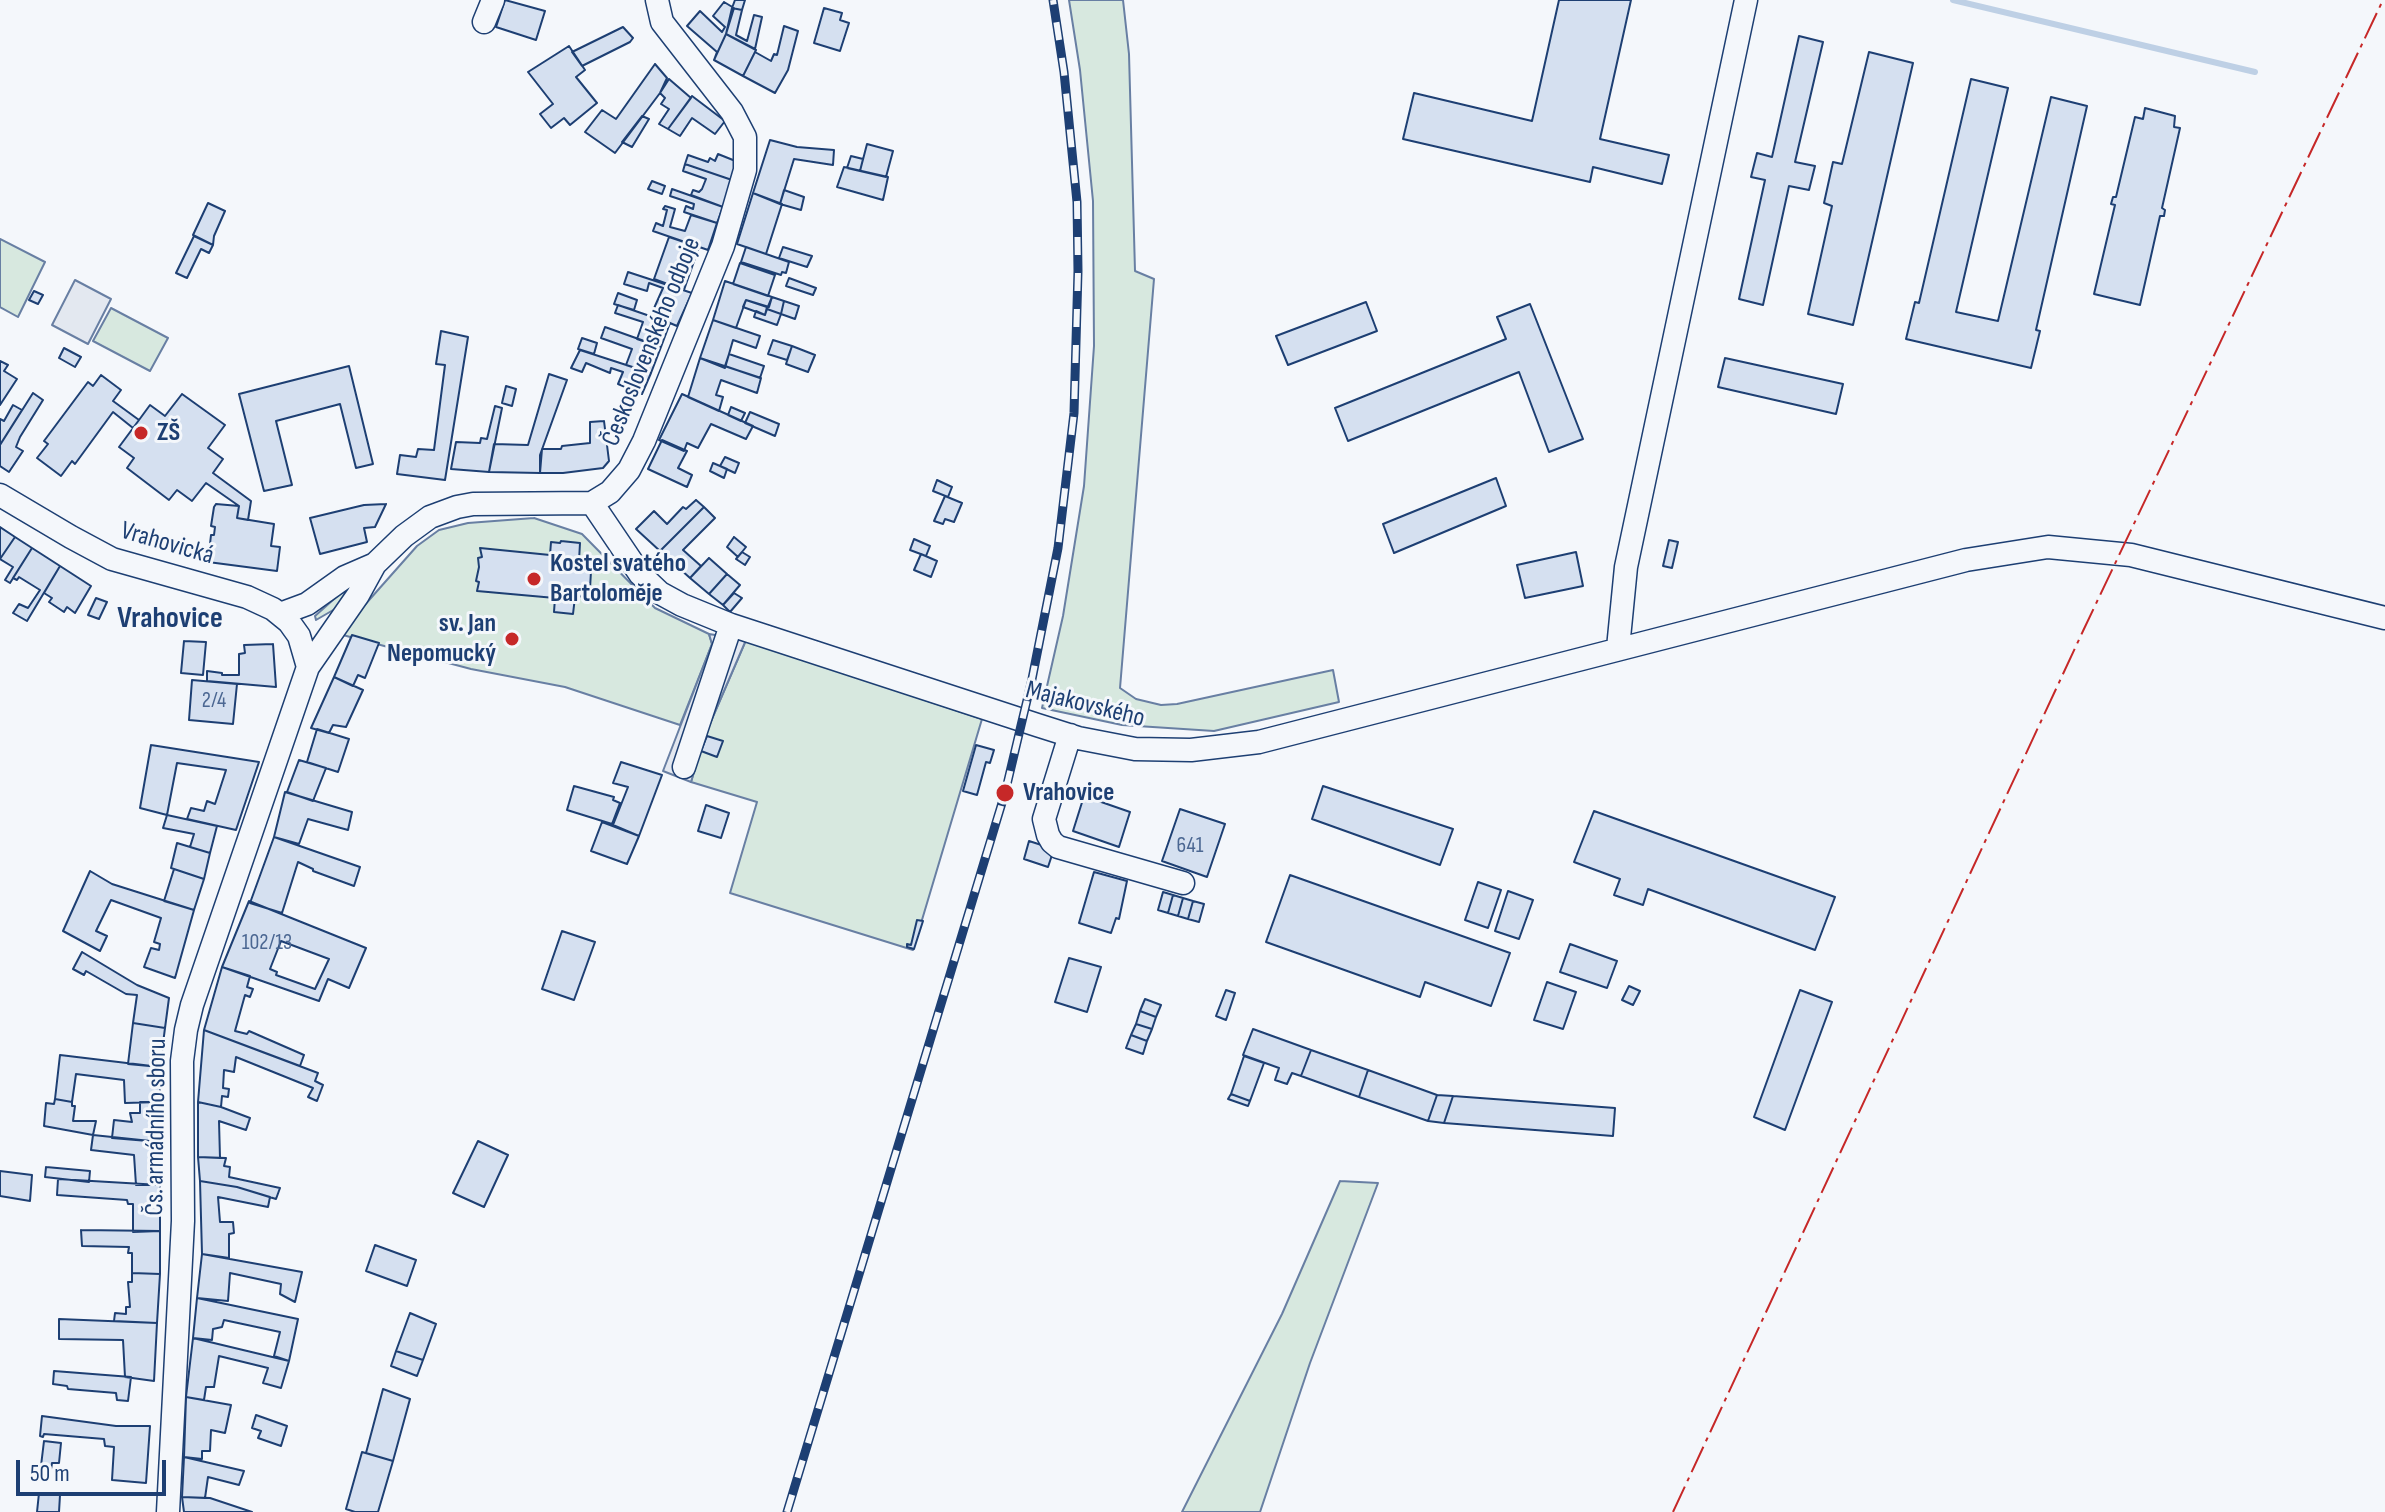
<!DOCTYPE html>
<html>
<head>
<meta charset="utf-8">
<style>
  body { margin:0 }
  #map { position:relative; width:2385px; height:1512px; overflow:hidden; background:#f4f7fb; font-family:"Sofia Sans Condensed",sans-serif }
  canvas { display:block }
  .scale { position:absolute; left:16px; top:1460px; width:150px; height:36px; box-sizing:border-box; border:4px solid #1d3f73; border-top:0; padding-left:10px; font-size:24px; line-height:28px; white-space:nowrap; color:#1d3f73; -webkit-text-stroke:6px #f4f7fb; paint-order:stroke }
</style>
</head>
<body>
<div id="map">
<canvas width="2385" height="1512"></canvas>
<div class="scale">50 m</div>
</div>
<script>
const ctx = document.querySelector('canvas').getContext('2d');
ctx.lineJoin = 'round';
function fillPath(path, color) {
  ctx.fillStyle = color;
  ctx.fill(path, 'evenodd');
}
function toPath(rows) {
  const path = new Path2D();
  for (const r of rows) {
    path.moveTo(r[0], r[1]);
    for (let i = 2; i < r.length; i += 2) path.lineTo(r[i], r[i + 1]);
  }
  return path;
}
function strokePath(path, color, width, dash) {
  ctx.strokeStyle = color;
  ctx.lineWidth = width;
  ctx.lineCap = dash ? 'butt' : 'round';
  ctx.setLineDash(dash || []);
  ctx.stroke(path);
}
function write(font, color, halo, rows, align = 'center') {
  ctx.font = font + ' "Sofia Sans Condensed",sans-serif';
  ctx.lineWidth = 6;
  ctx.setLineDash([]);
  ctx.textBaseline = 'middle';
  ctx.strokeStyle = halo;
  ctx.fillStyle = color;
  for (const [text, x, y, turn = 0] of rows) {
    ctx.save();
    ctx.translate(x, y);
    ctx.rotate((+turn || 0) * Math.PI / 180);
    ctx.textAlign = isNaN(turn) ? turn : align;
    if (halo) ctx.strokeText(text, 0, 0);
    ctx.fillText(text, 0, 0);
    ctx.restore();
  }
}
const green = toPath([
  [1069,0,1123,0,1129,54,1135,271,1154,279,1120,688,1136,699,1161,705,1177,704,1333,670,1339,702,1214,731,1122,725,1042,708,1063,616,1084,486,1094,346,1093,201,1080,70,1069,0],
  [0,239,45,262,18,317,0,307,0,239],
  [111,308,168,338,150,371,93,341,111,308],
  [534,518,582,534,655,608,709,634,712,644,680,725,565,687,471,669,339,634,417,546,439,530,468,523,534,518],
  [352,583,335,609,316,620,315,616,352,583],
  [746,640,982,719,913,950,730,893,757,802,691,782,705,735,746,640],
  [1340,1181,1378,1183,1310,1363,1260,1512,1182,1512,1282,1314,1340,1181]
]);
const parking = toPath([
  [75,280,111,299,88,344,52,325,75,280],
  [709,634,746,640,705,735,691,782,663,771,712,644,709,634]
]);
const stream = toPath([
  [1953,0,2255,72]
]);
const building = toPath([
  [505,0,545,11,536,40,496,27,505,0],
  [735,0,745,0,742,10,732,8,735,0],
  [1559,0,1631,0,1600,139,1669,155,1662,184,1593,167,1590,182,1403,139,1414,93,1532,121,1559,0],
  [724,2,734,8,726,34,714,60,717,52,687,26,700,11,722,32,725,27,713,16,724,2],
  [732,8,742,10,736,35,747,41,754,15,762,17,755,49,726,34,732,8],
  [824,8,842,13,840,20,849,23,840,51,814,43,824,8],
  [784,26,798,31,788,70,775,93,743,76,755,52,771,61,774,54,777,55,784,26],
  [623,27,633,38,630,42,582,66,572,52,623,27],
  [726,34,756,50,743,76,714,60,726,34],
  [1799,36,1823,42,1795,162,1815,166,1809,190,1789,186,1763,305,1739,299,1765,180,1751,177,1757,153,1772,157,1799,36],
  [569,46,585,70,576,77,597,103,570,125,564,118,551,128,540,114,553,104,528,72,569,46],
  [1869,52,1913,63,1853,325,1808,314,1832,206,1824,203,1833,162,1842,164,1869,52],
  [655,64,667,78,660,93,615,153,585,132,602,110,616,119,655,64],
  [669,79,691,98,668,129,659,124,669,109,661,104,665,98,660,93,669,79],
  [1971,79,2008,88,1956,312,1998,321,2051,97,2087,106,2036,330,2040,331,2031,368,1906,339,1915,302,1919,303,1971,79],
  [692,96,725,121,715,134,692,118,680,136,668,129,692,96],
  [2145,108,2175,116,2174,127,2180,128,2162,208,2165,210,2164,216,2160,216,2140,305,2094,294,2115,205,2111,204,2113,197,2116,197,2135,117,2143,119,2145,108],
  [642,116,649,119,632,147,622,142,642,116],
  [770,140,797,147,834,150,833,165,794,159,780,204,753,193,770,140],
  [867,144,893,151,886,177,860,171,867,144],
  [718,154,738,162,732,180,685,164,688,155,708,162,710,158,715,161,718,154],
  [851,156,863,159,860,171,847,168,851,156],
  [685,164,732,180,723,207,691,195,693,190,699,192,702,189,706,179,683,171,685,164],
  [844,167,888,177,883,200,837,187,844,167],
  [652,181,665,186,662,194,648,189,652,181],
  [672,189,723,207,717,223,684,212,686,206,693,209,694,204,670,196,672,189],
  [784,190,804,197,801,210,780,204,784,190],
  [753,193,782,204,766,254,737,244,753,193],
  [208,203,225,211,214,236,213,245,193,235,208,203],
  [665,206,675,209,670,227,685,231,691,215,717,223,708,250,653,231,656,223,663,226,667,210,663,209,665,206],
  [194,236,213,245,209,253,201,249,187,278,176,273,194,236],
  [669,237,699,247,684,290,654,279,669,237],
  [746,247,789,262,786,273,782,272,781,275,741,262,746,247],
  [783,247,812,256,807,267,779,258,783,247],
  [740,263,775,275,768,296,733,284,740,263],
  [628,272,692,293,677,326,651,315,663,288,649,283,647,291,624,284,628,272],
  [789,278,816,288,813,295,786,286,789,278],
  [725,281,772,297,769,307,746,300,736,328,713,320,725,281],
  [34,291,43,295,38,304,29,300,34,291],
  [618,293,637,300,634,310,614,304,618,293],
  [772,297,784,301,781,314,767,309,772,297],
  [746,300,767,307,765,315,743,307,746,300],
  [784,301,799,306,795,319,781,314,784,301],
  [1366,302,1377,331,1288,365,1276,336,1366,302],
  [1530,304,1583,439,1549,452,1519,372,1348,441,1335,408,1506,339,1497,317,1530,304],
  [618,305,670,323,661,347,637,339,643,322,615,313,618,305],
  [767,309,781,314,777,325,754,317,756,311,765,315,767,309],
  [713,320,760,336,756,348,733,340,725,368,700,358,713,320],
  [605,327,661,347,651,373,626,365,632,349,601,338,605,327],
  [441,331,468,337,445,480,397,474,400,455,416,457,418,449,434,450,445,365,436,364,441,331],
  [582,338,597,343,594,354,578,349,582,338],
  [773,340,792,346,787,360,768,354,773,340],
  [792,346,815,355,808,372,786,364,792,346],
  [64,348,81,357,75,367,59,358,64,348],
  [580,350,651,373,642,394,618,384,623,372,611,368,610,373,586,363,582,372,571,368,580,350],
  [729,354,764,366,760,378,725,366,729,354],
  [700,358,761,378,757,393,721,380,716,395,723,397,719,411,688,397,700,358],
  [1725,358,1843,384,1836,414,1718,387,1725,358],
  [0,361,8,365,4,371,17,379,0,405,0,361],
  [349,366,373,464,356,468,340,404,276,421,292,485,264,491,239,394,349,366],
  [549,374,567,380,540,455,540,473,489,472,494,444,528,445,549,374],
  [101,375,121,390,113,401,139,420,133,428,113,412,75,464,72,461,61,476,37,458,48,444,44,441,88,382,93,386,101,375],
  [506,386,516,389,512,406,502,403,506,386],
  [33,393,43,400,20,437,16,447,23,451,9,472,0,466,0,445,33,393],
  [182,394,225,425,208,448,223,459,213,473,251,501,248,520,237,518,239,506,206,483,192,501,177,490,169,500,127,468,134,458,119,447,139,420,150,405,165,416,182,394],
  [682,394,753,426,746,439,711,424,698,448,687,443,684,451,659,440,682,394],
  [13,405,22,410,0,445,0,419,4,421,13,405],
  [495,406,502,408,489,472,451,469,456,442,480,443,481,438,487,439,495,406],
  [731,407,745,413,741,421,728,415,731,407],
  [750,412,779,424,775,436,745,423,750,412],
  [604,421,609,461,603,468,563,473,540,473,542,449,561,449,562,446,590,443,590,422,604,421],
  [662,440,687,451,678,468,692,475,687,487,648,469,662,440],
  [725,457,739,463,735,473,720,466,725,457],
  [713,463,727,469,724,478,710,471,713,463],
  [1496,478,1506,506,1394,553,1383,524,1496,478],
  [937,480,952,487,948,497,933,491,937,480],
  [945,496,962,503,954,522,945,519,943,524,934,521,945,496],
  [696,500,704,507,660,551,636,529,654,511,667,524,683,507,686,509,696,500],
  [216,504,239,506,237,518,274,524,271,546,280,547,277,571,208,562,211,535,214,535,215,527,211,526,214,507,216,504],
  [386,504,375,527,364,528,367,542,320,554,310,518,364,505,386,504],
  [704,507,715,518,683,550,701,566,690,578,660,551,704,507],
  [0,527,15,537,0,559,0,527],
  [15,537,32,548,10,583,5,580,13,567,0,559,15,537],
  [734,537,746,547,738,557,727,547,734,537],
  [914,539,930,546,926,556,910,550,914,539],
  [1669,540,1678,542,1672,568,1663,566,1669,540],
  [561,541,580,543,579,561,589,566,591,571,590,589,584,596,575,597,573,614,554,612,555,598,477,591,479,582,476,581,479,567,478,558,482,557,480,548,550,555,551,542,560,543,561,541],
  [32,548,60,566,27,621,13,613,19,604,28,608,40,590,19,577,17,580,13,578,32,548],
  [742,552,750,557,745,565,736,559,742,552],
  [1576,552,1583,586,1525,598,1517,565,1576,552],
  [921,554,937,561,931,577,914,570,921,554],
  [709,558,727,574,709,594,690,578,709,558],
  [60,566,91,586,75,613,67,607,64,612,49,602,52,598,44,593,60,566],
  [727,574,740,585,723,605,709,594,727,574],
  [734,593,742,598,730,612,723,605,734,593],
  [96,598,107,602,99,619,88,615,96,598],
  [352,635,379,643,365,678,358,675,353,686,334,677,352,635],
  [184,641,206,642,203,675,181,673,184,641],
  [273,644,276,687,207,681,207,671,222,673,222,675,239,675,239,654,245,653,244,645,273,644],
  [334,677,363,690,346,727,333,725,329,733,311,728,334,677],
  [192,680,237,684,233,724,189,720,192,680],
  [317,729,349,739,338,772,307,762,317,729],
  [707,736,723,741,717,757,701,751,707,736],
  [151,745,259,762,236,830,187,819,191,808,204,811,207,801,215,804,226,770,177,763,167,815,140,808,151,745],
  [976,745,994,750,990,763,986,762,977,795,963,791,976,745],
  [299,760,326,768,313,801,287,792,299,760],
  [621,762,662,775,639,836,613,825,628,787,613,783,621,762],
  [574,786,614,797,613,800,620,803,612,824,567,810,574,786],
  [1323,786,1453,829,1440,865,1312,819,1323,786],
  [285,792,352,812,348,830,308,819,299,844,274,837,285,792],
  [1084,796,1130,812,1119,847,1073,831,1084,796],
  [706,805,729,813,721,838,698,831,706,805],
  [1180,809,1225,824,1207,877,1162,861,1180,809],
  [1594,811,1835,897,1815,950,1648,889,1643,905,1614,895,1620,879,1574,862,1594,811],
  [167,815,217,826,210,853,190,847,194,834,163,828,167,815],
  [602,822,639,836,627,864,591,851,602,822],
  [274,837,360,867,354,886,313,871,313,869,298,862,282,913,250,903,274,837],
  [1029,841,1054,849,1048,867,1024,859,1029,841],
  [177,843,210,853,204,879,171,868,177,843],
  [174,869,204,879,194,910,164,901,174,869],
  [90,871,112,884,194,910,175,978,144,967,151,948,159,950,160,944,154,942,161,918,111,900,96,931,107,936,100,951,63,931,90,871],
  [1094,872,1127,881,1119,919,1116,918,1111,933,1079,923,1094,872],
  [1290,875,1510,953,1491,1006,1425,982,1420,997,1266,942,1290,875],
  [1478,882,1501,890,1488,928,1465,920,1478,882],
  [1508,891,1533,900,1519,939,1495,931,1508,891],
  [1163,892,1173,895,1168,913,1158,910,1163,892],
  [1173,895,1183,898,1178,916,1168,913,1173,895],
  [1183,898,1193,901,1188,919,1178,916,1183,898],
  [249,901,366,948,349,988,328,979,319,1001,222,967,249,901],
  [281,941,329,959,315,989,276,975,277,972,270,969,281,941],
  [1193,901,1204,904,1199,922,1188,919,1193,901],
  [917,920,923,921,914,949,907,947,907,944,911,945,917,920],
  [562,931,595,942,574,1000,542,989,562,931],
  [1570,944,1617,961,1607,988,1560,972,1570,944],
  [82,952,137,985,169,998,165,1028,133,1023,137,995,126,994,86,971,84,975,73,969,82,952],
  [1069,958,1101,967,1087,1012,1055,1002,1069,958],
  [222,967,250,976,247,987,253,989,250,997,245,995,235,1031,247,1034,249,1031,304,1055,300,1066,204,1030,222,967],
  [1547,982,1576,992,1563,1029,1534,1020,1547,982],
  [1629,986,1640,991,1633,1005,1622,1000,1629,986],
  [1226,990,1235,993,1226,1020,1216,1016,1226,990],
  [1800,990,1832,1002,1785,1130,1754,1117,1800,990],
  [1145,999,1161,1005,1156,1017,1140,1011,1145,999],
  [1140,1011,1156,1017,1152,1029,1136,1024,1140,1011],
  [133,1023,165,1028,160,1067,128,1064,133,1023],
  [1136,1024,1152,1029,1147,1041,1131,1035,1136,1024],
  [1253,1029,1311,1050,1301,1076,1292,1073,1287,1084,1275,1080,1279,1068,1243,1055,1253,1029],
  [204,1030,318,1073,315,1081,323,1085,317,1101,308,1097,313,1088,236,1057,234,1072,224,1070,223,1088,229,1089,228,1097,222,1096,221,1107,198,1102,204,1030],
  [1131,1035,1147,1041,1143,1054,1126,1048,1131,1035],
  [1311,1050,1368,1070,1359,1097,1301,1076,1311,1050],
  [60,1055,160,1067,160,1102,125,1103,124,1080,76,1074,72,1102,55,1099,60,1055],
  [1244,1056,1264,1063,1250,1101,1231,1094,1244,1056],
  [1368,1070,1437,1095,1428,1121,1359,1097,1368,1070],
  [1231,1094,1250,1101,1248,1106,1228,1099,1231,1094],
  [1437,1095,1453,1096,1444,1123,1428,1121,1437,1095],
  [1453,1096,1615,1108,1613,1136,1444,1123,1453,1096],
  [55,1099,72,1102,72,1106,75,1106,73,1121,96,1121,93,1135,44,1126,46,1103,54,1104,55,1099],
  [140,1102,160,1102,160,1142,112,1138,114,1120,132,1122,130,1113,140,1113,140,1102],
  [198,1102,221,1107,250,1118,246,1130,219,1121,220,1158,198,1157,198,1102],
  [93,1135,160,1142,160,1185,136,1185,134,1155,91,1150,93,1135],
  [478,1141,508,1155,484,1207,453,1193,478,1141],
  [198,1157,226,1158,224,1166,230,1167,229,1177,280,1188,276,1199,237,1187,200,1181,198,1157],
  [46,1167,90,1171,89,1182,45,1177,46,1167],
  [0,1171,32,1175,30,1201,0,1196,0,1171],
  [58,1179,160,1185,160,1231,133,1232,133,1204,128,1204,127,1200,57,1195,58,1179],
  [200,1181,237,1187,270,1197,268,1207,218,1197,220,1222,233,1222,234,1233,229,1234,229,1258,202,1254,200,1181],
  [81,1230,160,1231,160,1274,132,1273,132,1253,128,1253,129,1247,82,1246,81,1230],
  [375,1245,416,1260,407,1286,366,1271,375,1245],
  [202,1254,302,1272,295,1302,280,1294,281,1284,230,1273,228,1301,197,1298,202,1254],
  [132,1273,160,1274,157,1323,114,1321,115,1313,126,1314,126,1307,130,1307,128,1282,132,1282,132,1273],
  [197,1298,298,1319,289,1361,274,1356,280,1332,224,1320,222,1327,213,1329,212,1340,193,1338,197,1298],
  [410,1313,436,1324,423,1360,396,1351,410,1313],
  [59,1319,157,1323,154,1381,125,1377,123,1340,59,1339,59,1319],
  [193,1338,289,1361,281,1388,263,1383,268,1368,219,1356,214,1387,206,1387,204,1400,186,1397,193,1338],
  [396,1351,423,1360,417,1376,391,1366,396,1351],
  [54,1371,131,1377,128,1401,117,1400,116,1393,68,1389,67,1386,53,1384,54,1371],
  [383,1389,410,1399,393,1461,366,1453,383,1389],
  [186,1397,231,1405,225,1433,211,1430,210,1451,202,1451,202,1459,184,1457,186,1397],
  [256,1415,287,1426,281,1446,258,1438,261,1431,252,1428,256,1415],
  [42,1416,116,1426,150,1426,146,1483,112,1480,114,1447,105,1446,104,1439,44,1434,43,1437,40,1436,42,1416],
  [44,1441,61,1443,59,1463,52,1463,50,1476,40,1474,44,1441],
  [362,1452,393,1461,378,1512,355,1512,346,1509,362,1452],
  [184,1457,244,1471,239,1485,208,1477,205,1498,182,1497,184,1457],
  [39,1493,60,1495,59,1512,37,1512,39,1493],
  [182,1497,210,1498,252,1512,184,1512,182,1497]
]);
const minor = toPath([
  [484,22,493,0],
  [0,495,71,537,112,559,247,597,273,609,289,622,299,636,308,667],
  [592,503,640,574,660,593,682,605,731,625,1037,725,1078,738,1135,749,1191,750,1259,742,1966,560,2048,547,2131,555,2385,618],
  [280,614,307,604,345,577,375,564],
  [1618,648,1626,567,1746,0],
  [1070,735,1044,819,1048,835,1052,842,1058,847,1183,883],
  [684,767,731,625],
  [168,1512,183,1221,182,1061,186,1030,192,1005,308,667,358,595,375,564,404,536,430,517,457,507,473,504,592,503,610,492,629,470,644,441,723,246,745,170,745,137,732,112,662,22,657,0]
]);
const rail = toPath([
  [787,1512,1005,793,1032,679,1058,548,1074,413,1078,271,1077,202,1064,72,1053,0]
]);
const power = toPath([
  [1673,1512,2083,631,2383,0]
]);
const markers = [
  [141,433,8,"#c62828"],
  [534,579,8,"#c62828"],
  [512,639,8,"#c62828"],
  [1005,793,10,"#c62828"]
];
const numberNames = [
  ["2/4",214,701],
  ["641",1190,846],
  ["102/13",267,943]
];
const streetNames = [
  ["Československého odboje",652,342,-68],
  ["Vrahovická",167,544,16],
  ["Majakovského",1085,705,14],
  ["Čs. armádního sboru",157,1127,-89]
];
const poiNames = [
  ["ZŠ",157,433],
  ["Kostel svatého",550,564],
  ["Bartoloměje",550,594],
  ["sv. Jan",496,624,"right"],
  ["Nepomucký",496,654,"right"],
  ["Vrahovice",1023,793]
];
const quarterNames = [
  ["Vrahovice",170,619]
];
fillPath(green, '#d7e8df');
strokePath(green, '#687fa3', 2);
fillPath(parking, '#e3e8f0');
strokePath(parking, '#687fa3', 2);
strokePath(stream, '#bed0e5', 6);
fillPath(building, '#d5e0f0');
strokePath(building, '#1d3f73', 2);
strokePath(minor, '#1d3f73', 25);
strokePath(minor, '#f4f7fb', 22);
strokePath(rail, '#1d3f73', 9);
strokePath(rail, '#f4f7fb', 6, [18]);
strokePath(power, '#c62828', 2, [28, 6, 4, 6]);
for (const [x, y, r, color] of markers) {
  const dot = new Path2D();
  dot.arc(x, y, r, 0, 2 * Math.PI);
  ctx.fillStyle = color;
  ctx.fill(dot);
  strokePath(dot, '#f4f7fb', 3);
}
write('22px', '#4b6792', null, numberNames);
write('26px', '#1d3f73', '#f4f7fb', streetNames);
write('bold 26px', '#1d3f73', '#f4f7fb', poiNames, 'left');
write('bold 30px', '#1d3f73', '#f4f7fb', quarterNames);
</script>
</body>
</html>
